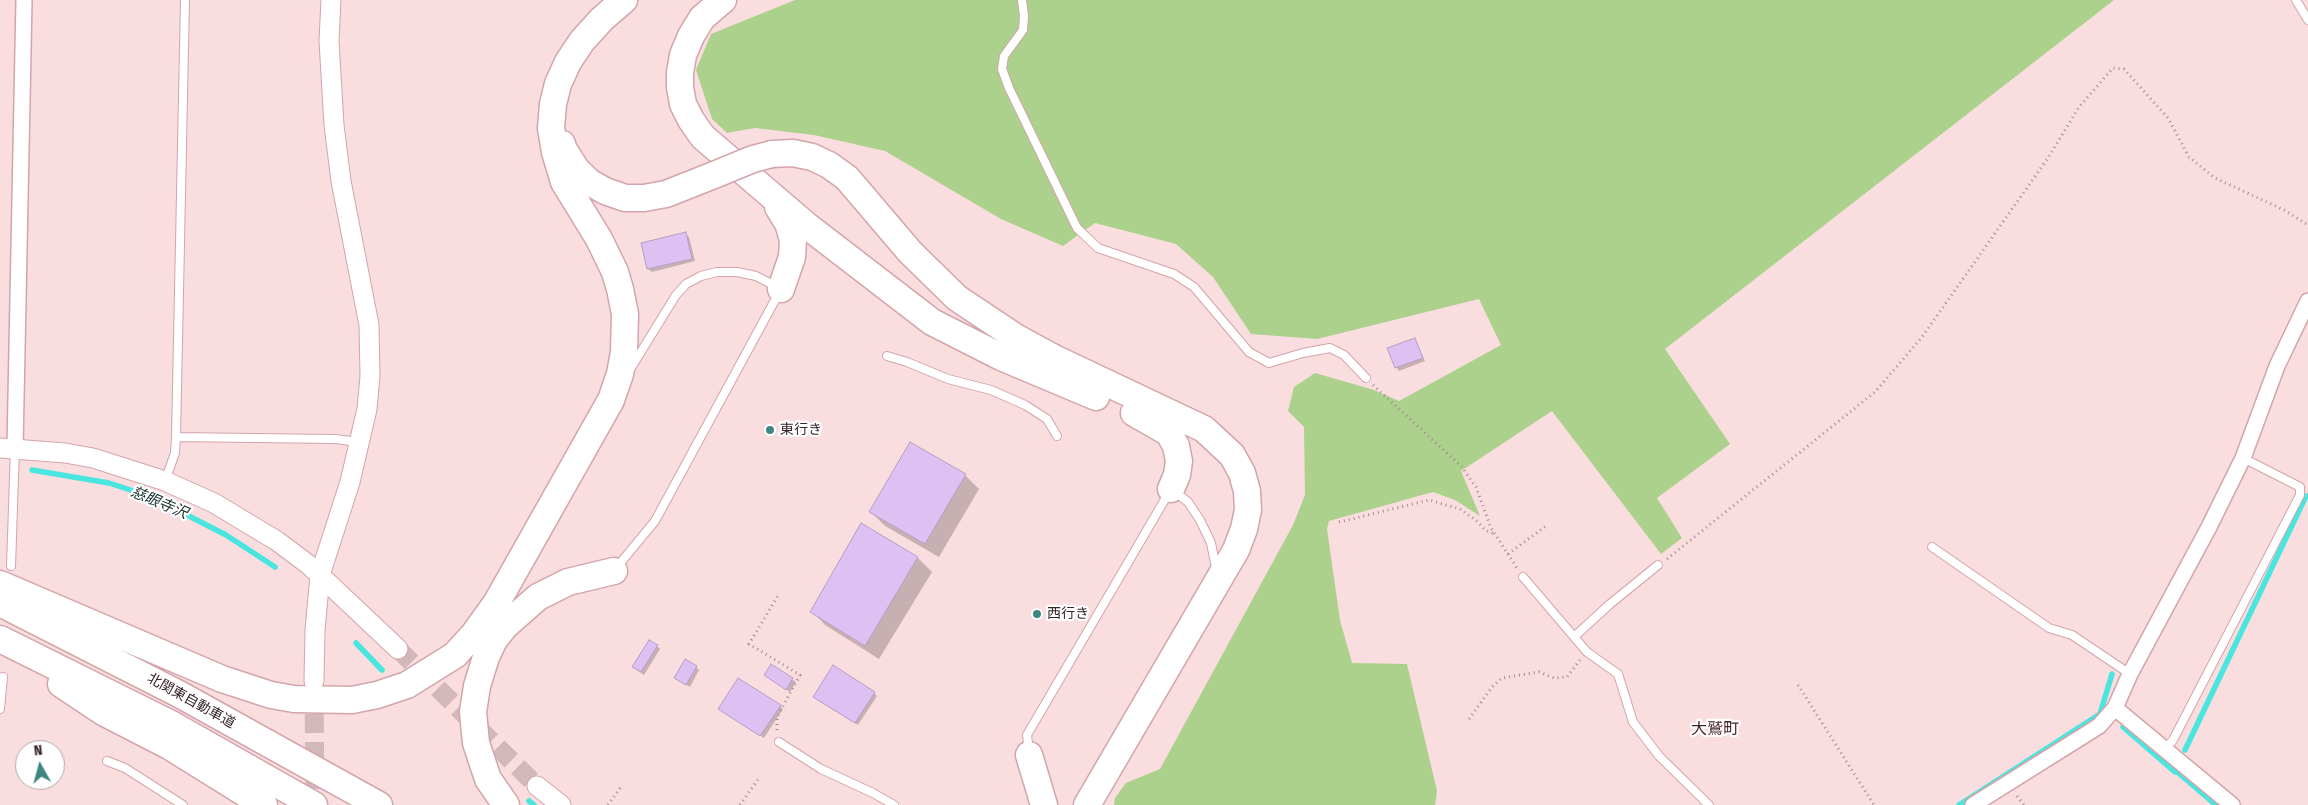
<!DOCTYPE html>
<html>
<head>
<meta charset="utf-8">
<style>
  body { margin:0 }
  #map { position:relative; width:2308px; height:805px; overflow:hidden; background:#fadddf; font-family:"Fira Sans Condensed",sans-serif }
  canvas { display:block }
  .north { position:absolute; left:15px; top:740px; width:50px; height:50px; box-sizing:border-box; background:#fff; border:1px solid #afa8a9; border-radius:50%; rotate:353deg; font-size:14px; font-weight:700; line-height:20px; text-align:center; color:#382628 }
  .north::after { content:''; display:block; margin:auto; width:18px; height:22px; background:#3f8783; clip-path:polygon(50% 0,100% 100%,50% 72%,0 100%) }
</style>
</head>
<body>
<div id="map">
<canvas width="2308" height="805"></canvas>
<div class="north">N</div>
</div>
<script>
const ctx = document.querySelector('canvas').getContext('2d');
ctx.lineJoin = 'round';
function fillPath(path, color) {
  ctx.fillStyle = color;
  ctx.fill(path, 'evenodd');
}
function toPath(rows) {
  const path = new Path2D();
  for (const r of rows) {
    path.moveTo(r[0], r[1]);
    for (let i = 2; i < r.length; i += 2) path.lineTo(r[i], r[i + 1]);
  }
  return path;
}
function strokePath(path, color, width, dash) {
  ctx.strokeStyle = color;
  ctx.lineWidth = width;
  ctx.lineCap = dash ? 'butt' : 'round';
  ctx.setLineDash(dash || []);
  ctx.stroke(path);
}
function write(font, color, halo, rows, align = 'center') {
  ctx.font = font + ' "Fira Sans Condensed","Noto Sans JP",sans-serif';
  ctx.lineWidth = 4.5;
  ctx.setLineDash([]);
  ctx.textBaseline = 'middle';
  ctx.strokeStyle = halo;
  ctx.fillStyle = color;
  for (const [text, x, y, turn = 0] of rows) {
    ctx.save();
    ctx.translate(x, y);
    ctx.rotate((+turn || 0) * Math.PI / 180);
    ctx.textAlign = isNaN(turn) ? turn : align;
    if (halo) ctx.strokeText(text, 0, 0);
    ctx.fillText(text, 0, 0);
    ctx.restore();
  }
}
const green = toPath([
  [795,0,2114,0,1665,349,1730,444,1657,498,1682,538,1661,554,1552,411,1461,471,1480,516,1455,500,1433,492,1329,521,1327,529,1340,620,1352,663,1407,664,1437,791,1435,805,1114,805,1115,798,1126,783,1160,769,1293,525,1305,495,1304,427,1288,411,1294,387,1315,373,1374,390,1399,401,1501,345,1479,299,1317,339,1251,334,1213,277,1176,244,1095,223,1063,246,1001,219,885,151,814,135,755,128,727,133,712,119,696,70,711,34]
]);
const shadow = toPath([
  [686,234,689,237,695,261,652,272,648,269],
  [1414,339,1425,361,1399,371,1396,367],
  [965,475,979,489,939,557,885,526,871,512],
  [862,525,918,558,932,572,879,659,825,625,812,611],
  [657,646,660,649,644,675,637,670,634,667],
  [771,665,796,682,790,692,765,675],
  [696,667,699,670,690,687,675,678],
  [874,693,877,696,858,725,817,700],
  [780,706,783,709,764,738,720,709]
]);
const stream = toPath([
  [32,470,109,483,152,497,226,535,275,567],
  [356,643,382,670],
  [2123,727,2175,772],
  [2185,750,2306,496,2308,496],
  [2175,770,2216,805],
  [529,801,534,805],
  [1959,805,2100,714,2112,674]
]);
const building = toPath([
  [686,232,692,259,647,269,641,243,686,232],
  [1415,338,1423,358,1395,368,1387,348,1415,338],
  [910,442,966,474,925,544,869,512,910,442],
  [861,523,918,557,865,646,810,612,861,523],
  [649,640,658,645,641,672,632,667,649,640],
  [685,659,697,666,686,685,674,678,685,659],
  [771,664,793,678,786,690,764,675,771,664],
  [833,665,875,692,855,723,813,697,833,665],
  [738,678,781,705,760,736,718,709,738,678]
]);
const tertiaryTunnel = toPath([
  [398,649,537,786],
  [314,686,315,805]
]);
const path = toPath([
  [1373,385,1461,466,1476,487,1491,528,1517,568],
  [1339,522,1429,500,1460,509,1478,522,1485,530,1495,534],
  [1508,554,1546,526],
  [1667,559,1875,392,1922,337,2048,158,2079,107,2113,68,2124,69,2168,118,2189,157,2215,178,2284,210,2308,225],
  [1798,685,1874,805],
  [1469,719,1492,687,1502,678,1539,672,1554,678,1567,677,1580,660],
  [777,730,777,717,800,675,749,644,779,594],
  [2017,796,2024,805],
  [608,805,621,787],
  [740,805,759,778]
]);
const service = toPath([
  [1022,0,1024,16,1023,30,1004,56,1002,69,1009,88,1077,228,1098,248,1174,274,1194,287,1249,352,1269,363,1303,353,1330,348,1344,355,1366,378],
  [2296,0,2308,20],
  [887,356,907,362,948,379,991,390,1025,405,1047,419,1057,436],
  [176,437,335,439,359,442],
  [165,481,175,453,176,437,185,0],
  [1932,547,2049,628,2072,635,2130,674],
  [11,566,15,448],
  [617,567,655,521,781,289,756,276,737,272,717,272,701,276,686,284,676,295,631,368],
  [1523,577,1587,652,1618,674,1633,722,1659,756,1709,805],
  [1575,636,1610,604,1658,565],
  [0,709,3,677],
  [779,742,821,769,873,793,894,805],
  [2165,749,2173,740,2300,495,2300,487,2243,458],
  [1029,752,1027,735,1171,489,1188,502,1200,520,1211,543,1216,568],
  [107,761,125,768,183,805]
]);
const minor = toPath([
  [15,448,24,0],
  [2115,708,2232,805],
  [1973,805,2099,726,2115,708,2130,674,2209,527,2243,458,2277,366,2308,301]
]);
const tertiary = toPath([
  [0,448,65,453,93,458,165,481,214,503,277,541,309,565,398,649],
  [314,681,315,630,320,575,350,482,367,409,370,376,369,325,341,181,334,125,329,41,331,0],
  [537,786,561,805]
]);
const motorway = toPath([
  [723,0,702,18,691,36,683,55,680,73,680,87,683,104,691,120,703,137,806,225,932,322,1001,357,1096,397],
  [562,144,564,150,576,169,589,182,605,191,625,198,644,198,666,194,714,175],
  [772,154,793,153,812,157,829,165,847,178,910,252,957,298,1017,338,1054,358,1204,429,1232,455,1242,473,1247,491,1248,510,1244,529,1236,550,1087,805],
  [778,207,788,223,793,240,792,257,781,289],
  [1134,413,1169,433,1176,446,1179,461,1177,475,1171,489],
  [0,584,222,679,271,695,294,699,352,700,377,695,407,685,455,655,474,634,497,602,611,400,620,374,624,352,625,314,620,289,615,272,599,239,564,182,555,152,551,128,553,104,558,84,568,62,582,41,602,19,624,0],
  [0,603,179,694,379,805],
  [0,639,173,725,314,805],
  [61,684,103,712,169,746,264,805],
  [1029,755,1044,805],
  [506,805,488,779,476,743,473,712,477,686,486,657,494,640,505,626,538,597,568,582,614,571]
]);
const motorwayBridge = toPath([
  [714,175,753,159,772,154]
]);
const markers = [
  [770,430,5,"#3f8783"],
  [1037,614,5,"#3f8783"]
];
const poiNames = [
  ["東行き",780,430],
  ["西行き",1047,614]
];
const streetNames = [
  ["北関東自動車道",191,701,29]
];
const waterNames = [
  ["慈眼寺沢",159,503,23]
];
const quarterNames = [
  ["大鷲町",1715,730]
];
fillPath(green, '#acd18c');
fillPath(shadow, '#0003');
strokePath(stream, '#49e5df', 5.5);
fillPath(building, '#dec0f3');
strokePath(building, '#b39fc2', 1);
strokePath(tertiaryTunnel, '#d3b8ba', 19, [19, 9]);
strokePath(service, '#d3a5aa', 10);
strokePath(minor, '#d3a5aa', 18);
strokePath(tertiary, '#d3a5aa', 21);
strokePath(motorway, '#d3a5aa', 29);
strokePath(path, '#a48c8e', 3, [1, 4]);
strokePath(service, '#fff', 8);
strokePath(minor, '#fff', 15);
strokePath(tertiary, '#fff', 19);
strokePath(motorway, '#fff', 26);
strokePath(motorwayBridge, '#d3a5aa', 29, []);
strokePath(motorwayBridge, '#fff', 26);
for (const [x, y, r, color] of markers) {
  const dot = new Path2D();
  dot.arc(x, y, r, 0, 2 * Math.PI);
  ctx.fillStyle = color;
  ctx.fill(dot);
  strokePath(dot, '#fff', 2);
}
write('14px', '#382628', '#fff', poiNames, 'left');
write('14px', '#382628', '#fff', streetNames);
write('italic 15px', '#1a3332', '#fff', waterNames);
write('16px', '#482429', '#fff', quarterNames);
</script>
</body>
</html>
